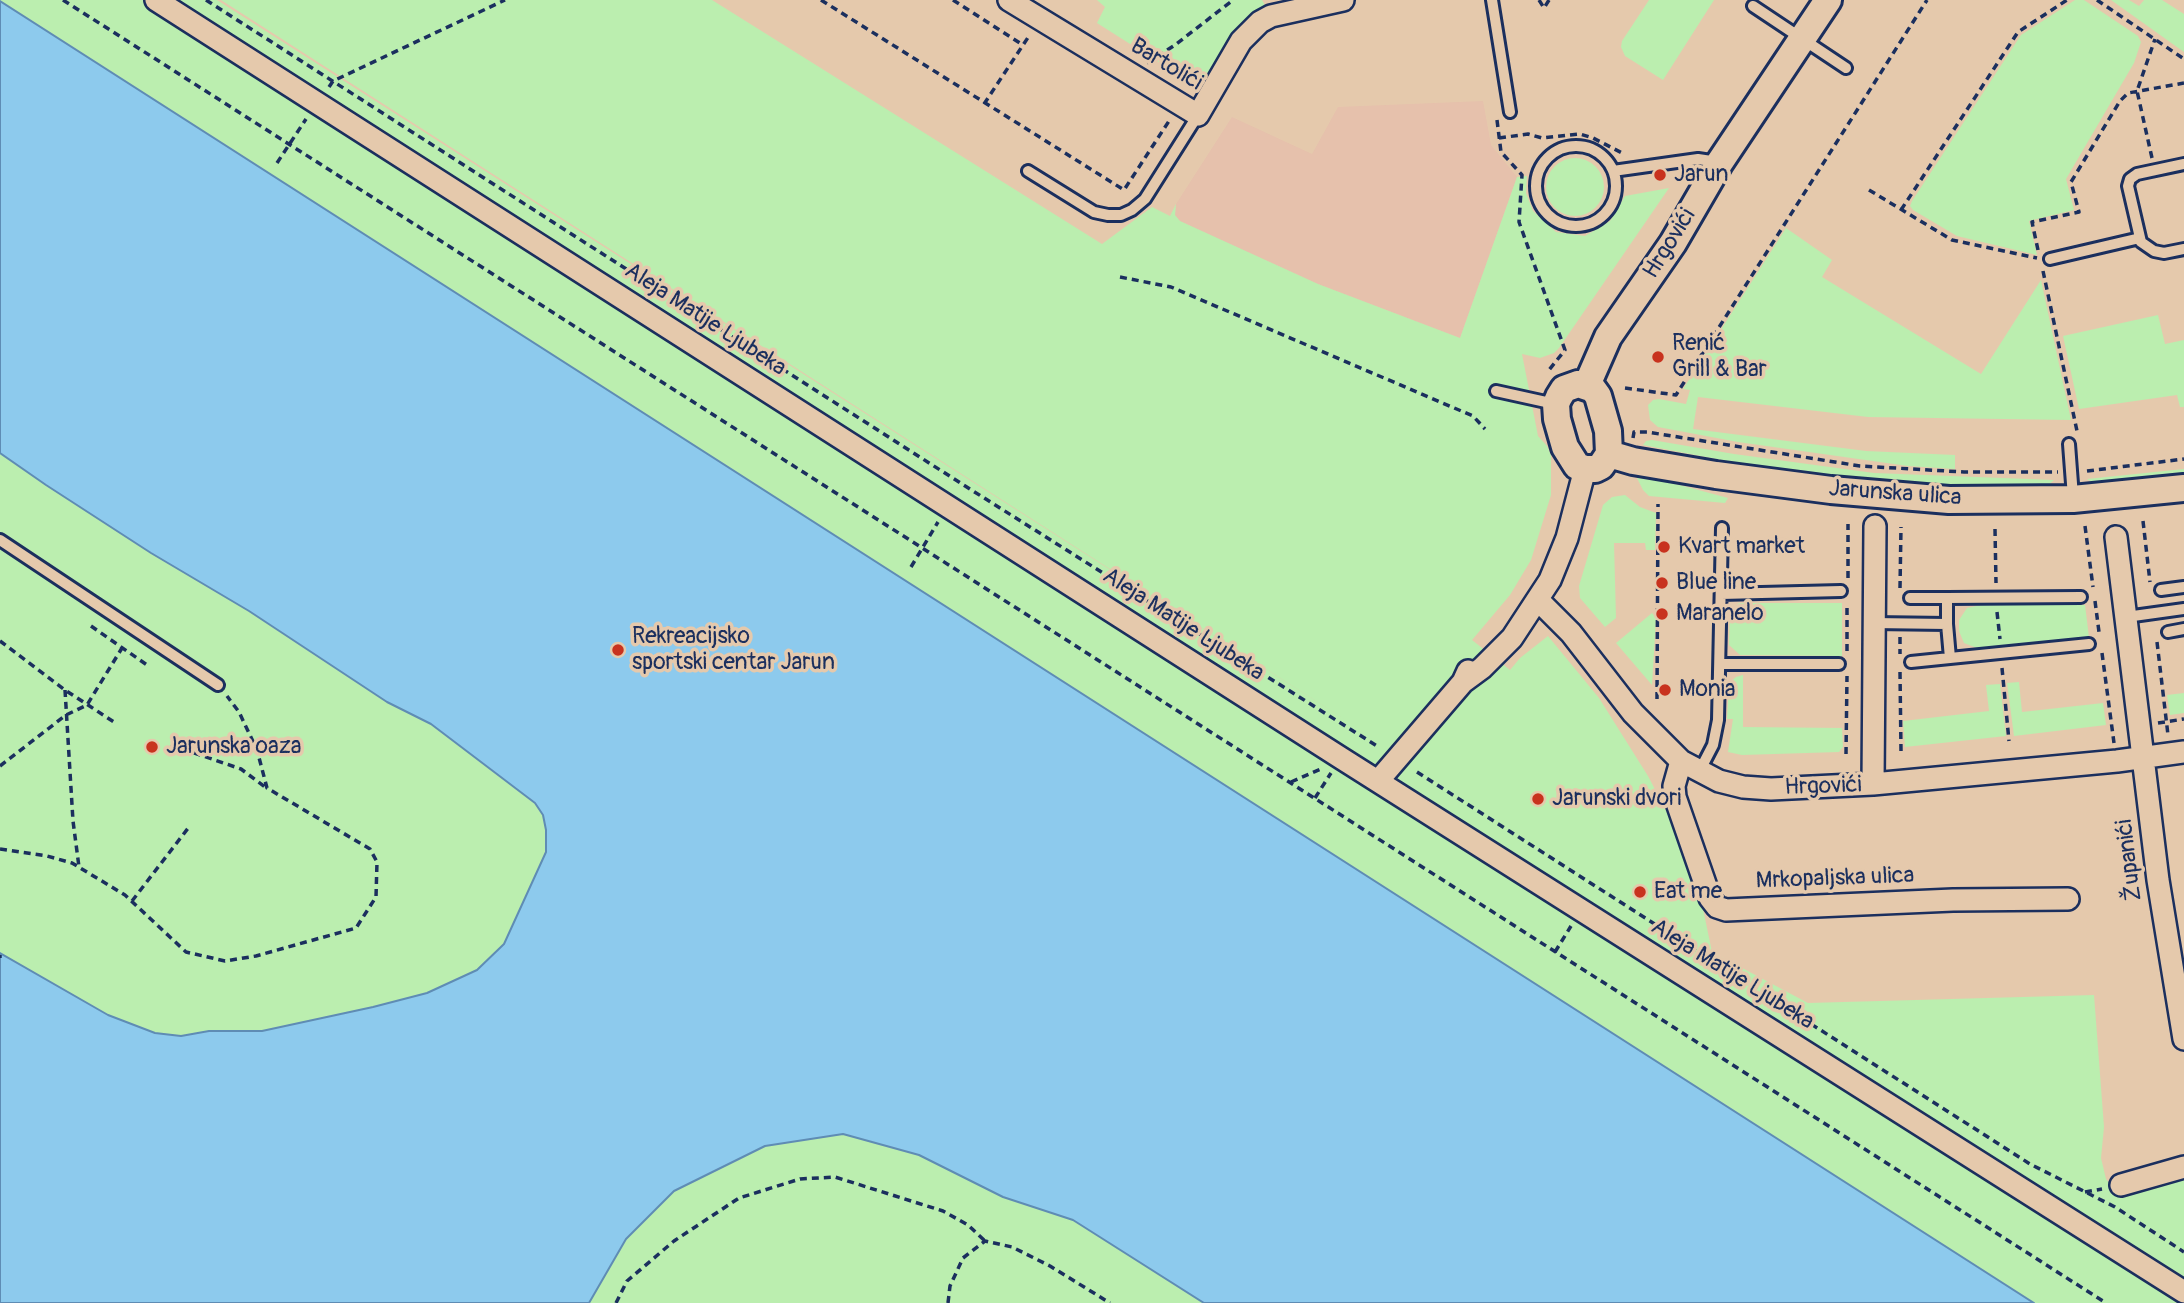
<!DOCTYPE html>
<html>
<head>
<meta charset="utf-8">
<style>
  body { margin:0 }
  canvas { display:block; background:#e5c9ac }
</style>
</head>
<body>
<canvas width="2184" height="1303"></canvas>
<script>
const ctx = document.querySelector('canvas').getContext('2d');
ctx.lineJoin = 'round';
function fillPath(path, color) {
  ctx.fillStyle = color;
  ctx.fill(path, 'evenodd');
}
function toPath(rows) {
  const path = new Path2D();
  for (const r of rows) {
    if (r.length === 3) {
      path.moveTo(r[0] + r[2], r[1]);
      path.arc(r[0], r[1], r[2], 0, 2 * Math.PI);
      continue;
    }
    path.moveTo(r[0], r[1]);
    for (let i = 2; i < r.length; i += 2) path.lineTo(r[i], r[i + 1]);
  }
  return path;
}
function strokePath(path, color, width, dash) {
  ctx.strokeStyle = color;
  ctx.lineWidth = width;
  ctx.lineCap = dash ? 'butt' : 'round';
  ctx.setLineDash(dash || []);
  ctx.stroke(path);
}
function write(font, color, halo, rows, align = 'center') {
  ctx.font = font + ' Pangolin,sans-serif';
  ctx.lineWidth = 7;
  ctx.setLineDash([]);
  ctx.textBaseline = 'middle';
  ctx.strokeStyle = halo;
  ctx.fillStyle = color;
  for (const [text, x, y, turn = 0] of rows) {
    ctx.save();
    ctx.translate(x, y);
    ctx.rotate((+turn || 0) * Math.PI / 180);
    ctx.textAlign = isNaN(turn) ? turn : align;
    if (halo) ctx.strokeText(text, 0, 0);
    ctx.fillText(text, 0, 0);
    ctx.restore();
  }
}
const built = toPath([
  [1483,101,1491,145,1517,177,1460,338,1318,284,1179,221,1175,215,1176,204,1232,117,1312,154,1338,107]
]);
const green = toPath([
  [0,0,217,0,1360,729,221,0,712,0,1102,244,1152,207,1170,216,1176,204,1175,215,1180,221,1318,284,1460,338,1517,177,1527,176,1526,193,1533,211,1556,232,1585,236,1610,221,1625,196,1669,188,1559,348,1554,353,1540,358,1522,354,1538,436,1547,446,1551,455,1551,495,1531,560,1510,595,1472,640,1510,670,1520,658,1548,636,1599,698,1648,776,1672,822,1702,904,1712,952,1808,1003,2094,995,2104,1127,2101,1158,2106,1179,2118,1193,2184,1173,2184,1303,0,1303],
  [1097,0,1262,0,1267,9,1242,25,1230,41,1201,89,1097,23,1105,7],
  [1649,0,1714,0,1663,80,1625,56,1621,47,1622,41],
  [2075,0,2084,0,2138,36,2141,42,2134,63,2066,179,2074,210,2029,221,2037,255,1957,236,1913,210,1910,206,1912,201,2021,35],
  [2111,0,2129,0,2139,6,2144,0,2162,0,2184,14,2184,52],
  [1575,187,29],
  [1786,228,1832,260,1822,277,1981,374,2041,280,2071,420,1868,417,1698,397,1693,429,1866,451,1955,455,1955,469,1908,466,1738,442,1658,427,1650,420,1648,405,1653,400,1659,399,1686,404,1690,390,1683,389],
  [2158,315,2165,344,2184,340,2184,407,2180,407,2177,395,2079,409,2063,336],
  [1652,440,1734,454,1874,473,2054,480,2045,488,1968,487,1873,481,1732,462,1643,445,1646,441],
  [2184,469,2184,477,2095,484,2087,479],
  [1642,477,1680,485,1728,498,1725,503,1649,496,1643,490,1637,478],
  [1625,495,1640,507,1656,513,1655,550,1646,550,1645,543,1614,543,1616,618,1605,627,1580,598,1579,586,1603,505,1612,497],
  [1739,603,1842,603,1842,656,1740,655,1729,645,1730,611],
  [1985,604,2085,605,2089,637,1977,648,1964,643,1959,631,1959,620,1967,608],
  [1652,613,1656,618,1652,685,1616,643],
  [1743,675,1743,727,1842,728,1843,747,1839,752,1742,755,1728,752,1733,719,1727,719,1729,683,1736,677],
  [2019,682,2022,712,2103,703,2106,725,2014,736,2007,683],
  [2000,684,2006,736,1905,747,1903,721,1989,711,1986,685],
  [2184,693,2184,713,2170,715,2167,695]
]);
const water = toPath([
  [0,1,2034,1303,1204,1303,1073,1220,1003,1197,919,1155,843,1134,765,1146,674,1191,626,1239,589,1303,0,1303,0,953,108,1015,155,1033,181,1036,209,1031,262,1031,373,1007,427,993,477,970,504,944,546,852,546,830,543,815,535,803,431,724,387,702,249,611,151,553,46,485,0,453,0,1]
]);
const path = toPath([
  [63,0,2106,1303],
  [206,0,962,484,1377,746],
  [821,0,1124,190,1169,121],
  [953,0,1023,45],
  [1539,0,1544,8,1549,0],
  [2097,0,2184,59],
  [1147,63,1175,45,1233,0],
  [329,87,333,81,505,0],
  [984,104,1029,36],
  [1497,120,1501,152,1522,175,1519,222,1565,350,1549,370],
  [1499,138,1528,134,1542,138,1580,134,1593,138,1624,154],
  [2152,158,2137,91,2155,39],
  [277,163,306,119],
  [1869,190,1952,240,2037,258],
  [1901,210,2018,32,2067,0],
  [2038,250,2032,222,2079,212,2071,182,2120,101,2128,93,2184,83],
  [2043,271,2077,431],
  [1120,277,1171,287,1473,416,1485,429],
  [1625,388,1676,395,1927,0],
  [1633,438,1634,432,1647,432,1860,466,1964,472,2058,472],
  [2087,471,2184,459],
  [2143,521,2150,582],
  [2085,526,2093,587],
  [1995,529,1996,583],
  [911,567,938,522],
  [1848,578,1848,524],
  [1900,588,1901,527],
  [2095,601,2099,632],
  [1997,612,2000,639],
  [91,626,147,665],
  [1900,637,1900,654],
  [0,641,65,690,117,724],
  [2157,642,2168,735],
  [1847,651,1847,603],
  [2102,653,2114,743],
  [2002,668,2009,741],
  [1900,672,1901,751],
  [65,690,73,821,79,867],
  [1657,699,1658,504],
  [2158,723,2184,719],
  [171,745,241,769,265,787],
  [1846,754,1847,676],
  [0,766,66,715,87,705,122,648],
  [1417,772,2030,1164,2115,1207,2184,1252],
  [1291,782,1321,769],
  [1315,798,1331,773],
  [0,849,47,856,72,863,125,895,186,952,225,961,256,956,356,928,376,897,377,862,370,849,267,788,257,750,239,712,227,696],
  [132,901,189,827],
  [1555,952,1571,926],
  [0,955,0,958],
  [2085,1192,2102,1189],
  [616,1303,627,1281,674,1241,739,1198,800,1179,835,1177,943,1211,968,1225,985,1241],
  [948,1303,950,1286,963,1258,985,1241,1012,1247,1050,1266,1110,1303]
]);
const service = toPath([
  [1492,0,1510,112],
  [1753,6,1846,68],
  [1576,186,40],
  [2184,164,2137,174,2130,179,2128,186,2141,242,2154,251,2164,253,2184,249],
  [1028,171,1094,212,1108,215,1121,215,1132,210,1145,199,1198,115],
  [1613,171,1698,159,1718,162],
  [2050,259,2140,238],
  [1496,391,1555,404],
  [2069,444,2073,497],
  [0,540,218,685],
  [2161,590,2184,587],
  [1721,594,1841,591],
  [1910,598,1947,598,1947,624],
  [1947,598,2081,597],
  [2126,617,2184,609],
  [1873,623,1947,624,1950,658,1911,662],
  [2168,632,2184,629],
  [1950,658,2089,644],
  [1720,664,1839,664],
  [1699,772,1713,745,1718,720,1722,528]
]);
const minor = toPath([
  [156,0,1341,758,2184,1292],
  [1009,0,1198,115,1241,41,1260,22,1271,16,1343,0],
  [2116,537,2158,880,2184,1039],
  [1538,600,1571,633,1633,713,1681,761,1719,781,1743,787,1771,789,1873,784,2117,761,2184,752],
  [1463,682,1482,668,1512,638,1550,580,1567,538,1585,469],
  [1681,761,1674,786,1675,797,1710,898,1717,907,1726,910,1953,900,2068,899],
  [1378,781,1463,682,1468,671],
  [1873,784,1875,526],
  [2121,1185,2184,1167]
]);
const tertiary = toPath([
  [1578,384,1593,389,1598,396,1608,431,1609,454,1601,466,1595,469,1585,469,1577,466,1565,447,1557,419,1556,404,1559,397,1564,389,1578,384],
  [1587,385,1608,337,1673,243,1720,162,1828,0],
  [1609,454,1633,461,1716,475,1831,490,1949,500,2073,499,2184,488]
]);
const markers = [
  [1660,175,7,"#c8321e"],
  [1658,357,7,"#c8321e"],
  [1664,547,7,"#c8321e"],
  [1662,583,7,"#c8321e"],
  [1662,614,7,"#c8321e"],
  [618,650,7,"#c8321e"],
  [1665,690,7,"#c8321e"],
  [152,747,7,"#c8321e"],
  [1538,799,7,"#c8321e"],
  [1640,892,7,"#c8321e"]
];
const streetNames = [
  ["Bartolići",1166,65,31],
  ["Hrgovići",1670,244,-58],
  ["Aleja Matije Ljubeka",705,320,33],
  ["Jarunska ulica",1895,494,4],
  ["Aleja Matije Ljubeka",1183,625,33],
  ["Hrgovići",1823,787,-2],
  ["Županići",2130,860,-97],
  ["Mrkopaljska ulica",1835,879,-2],
  ["Aleja Matije Ljubeka",1732,975,32]
];
const poiNames = [
  ["Jarun",1674,175],
  ["Renić",1672,344],
  ["Grill & Bar",1672,370],
  ["Kvart market",1678,547],
  ["Blue line",1676,583],
  ["Maranelo",1676,614],
  ["Rekreacijsko",632,637],
  ["sportski centar Jarun",632,663],
  ["Monia",1679,690],
  ["Jarunska oaza",166,747],
  ["Jarunski dvori",1552,799],
  ["Eat me",1654,892]
];
fillPath(built, '#e6c1ac');
fillPath(green, '#bbeeaf');
fillPath(water, '#8dcaed');
strokePath(water, '#5f8cb4', 2);
strokePath(service, '#1b2f5e', 16);
strokePath(minor, '#1b2f5e', 26);
strokePath(tertiary, '#1b2f5e', 32);
strokePath(path, '#1b2f5e', 3.5, [7, 5]);
strokePath(service, '#e5c9ac', 10);
strokePath(minor, '#e5c9ac', 21);
strokePath(tertiary, '#e5c9ac', 26);
for (const [x, y, r, color] of markers) {
  const dot = new Path2D();
  dot.arc(x, y, r, 0, 2 * Math.PI);
  ctx.fillStyle = color;
  ctx.fill(dot);
  strokePath(dot, '#e5c9ac', 2.5);
}
write('23px', '#1b2f5e', '#e5c9ac', streetNames);
write('23px', '#1b2f5e', '#e5c9ac', poiNames, 'left');
</script>
</body>
</html>
